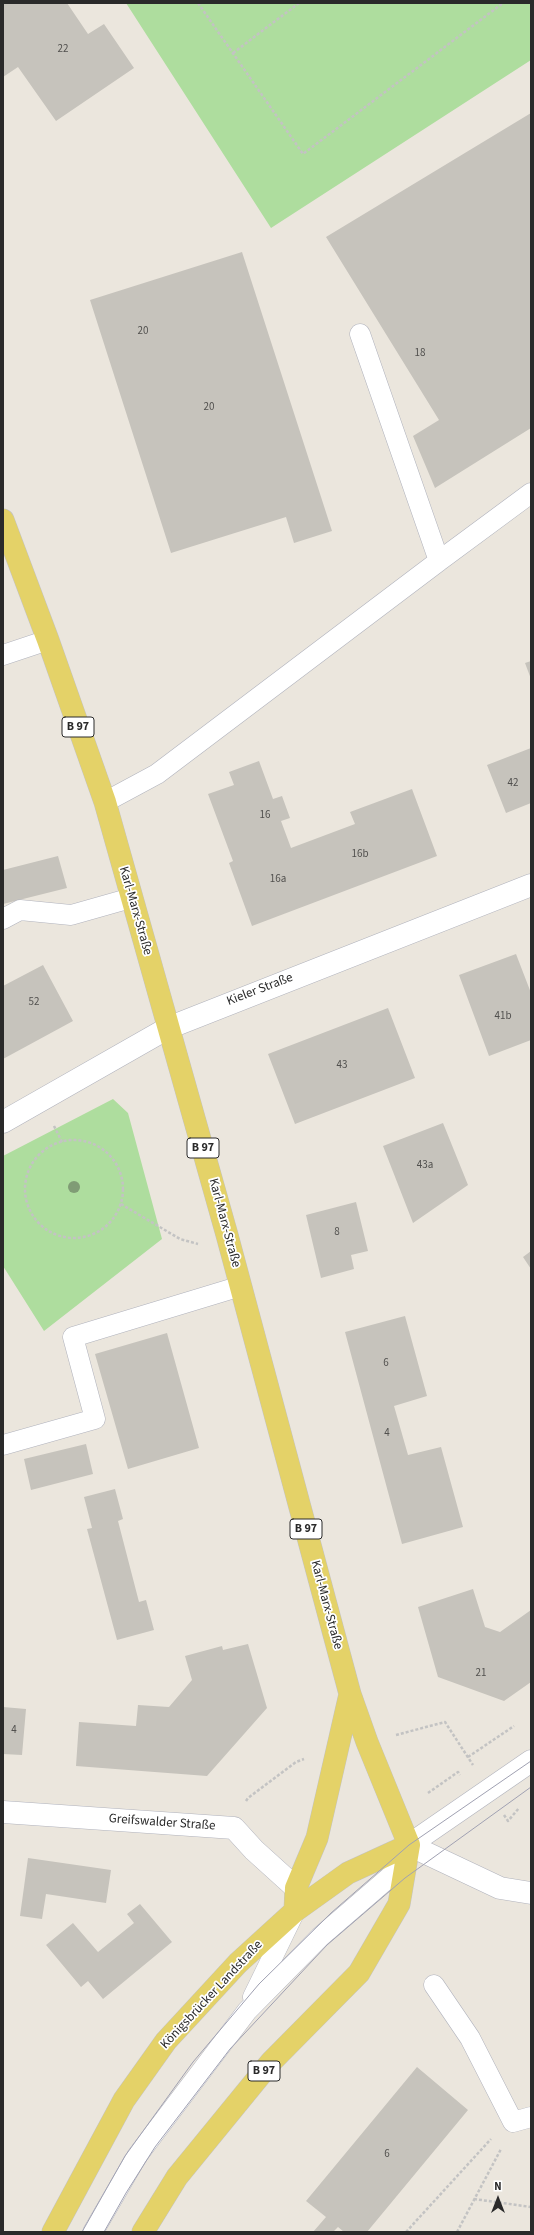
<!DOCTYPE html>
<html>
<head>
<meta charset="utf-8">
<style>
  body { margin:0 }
  #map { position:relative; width:534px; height:2235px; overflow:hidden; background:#ebe6dd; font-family:"Source Sans 3",sans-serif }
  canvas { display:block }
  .frame { position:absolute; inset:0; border:4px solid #2a2a2a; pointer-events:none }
  .north { position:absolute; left:478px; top:2179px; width:40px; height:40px; -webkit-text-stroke:3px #fff; paint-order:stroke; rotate:0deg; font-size:11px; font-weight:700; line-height:16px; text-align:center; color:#2a2a2a }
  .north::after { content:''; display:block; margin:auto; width:14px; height:18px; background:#2a2a2a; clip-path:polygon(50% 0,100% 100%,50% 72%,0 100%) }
</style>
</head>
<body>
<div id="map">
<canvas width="534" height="2235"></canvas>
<div class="frame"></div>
<div class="north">N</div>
</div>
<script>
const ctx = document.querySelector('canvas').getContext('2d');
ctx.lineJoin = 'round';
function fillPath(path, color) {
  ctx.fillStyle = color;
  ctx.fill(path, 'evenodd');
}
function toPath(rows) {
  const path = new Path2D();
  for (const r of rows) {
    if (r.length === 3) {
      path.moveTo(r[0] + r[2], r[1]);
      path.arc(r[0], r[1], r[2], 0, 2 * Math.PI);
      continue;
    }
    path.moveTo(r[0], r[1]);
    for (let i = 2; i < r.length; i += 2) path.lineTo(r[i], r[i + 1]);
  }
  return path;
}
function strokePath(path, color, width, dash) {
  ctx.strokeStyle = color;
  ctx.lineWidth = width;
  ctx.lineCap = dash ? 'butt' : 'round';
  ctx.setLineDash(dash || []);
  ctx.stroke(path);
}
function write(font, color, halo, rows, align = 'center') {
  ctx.font = font + ' "Source Sans 3",sans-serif';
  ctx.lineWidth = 3.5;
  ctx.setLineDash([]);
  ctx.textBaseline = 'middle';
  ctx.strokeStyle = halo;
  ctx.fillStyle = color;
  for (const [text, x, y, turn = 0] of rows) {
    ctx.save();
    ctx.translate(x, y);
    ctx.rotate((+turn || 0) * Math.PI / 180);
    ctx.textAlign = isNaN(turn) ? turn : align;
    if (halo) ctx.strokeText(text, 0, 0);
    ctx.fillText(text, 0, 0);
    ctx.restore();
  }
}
const green = toPath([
  [126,3,531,3,531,60,271,228],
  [113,1099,128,1113,162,1239,44,1331,3,1266,3,1156]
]);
const building = toPath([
  [3,3,67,3,88,34,104,24,134,68,56,121,18,67,3,77],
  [531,113,531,428,435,488,413,436,439,420,326,237],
  [242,252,332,531,294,543,286,517,171,553,90,300],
  [531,661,531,679,525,663],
  [531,748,531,803,506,813,487,765],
  [259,761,273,799,282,796,290,818,281,821,291,848,355,824,350,812,412,789,437,856,252,926,229,863,233,861,208,794,234,785,229,772],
  [58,856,67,888,3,904,3,870],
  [516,954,531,993,531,1040,489,1056,459,975],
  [43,965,73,1021,3,1059,3,986],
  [388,1008,415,1078,295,1124,268,1054],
  [443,1123,468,1185,413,1223,383,1146],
  [356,1202,368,1251,351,1255,354,1269,321,1278,306,1215],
  [531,1251,531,1269,523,1257],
  [405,1316,427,1396,394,1406,408,1455,441,1447,463,1527,402,1544,345,1332],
  [167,1333,199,1448,128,1469,95,1354],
  [86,1444,93,1474,31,1490,24,1459],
  [115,1489,123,1519,118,1521,139,1602,146,1600,154,1630,117,1640,87,1529,92,1528,84,1497],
  [473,1589,485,1627,500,1632,531,1610,531,1682,504,1701,438,1677,418,1607],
  [248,1644,267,1708,207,1776,76,1766,79,1722,136,1726,138,1705,169,1707,192,1680,185,1656,222,1646,223,1650],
  [3,1707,26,1709,22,1755,3,1754],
  [28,1858,111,1870,106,1903,46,1894,42,1919,20,1916],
  [140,1904,172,1942,103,1999,88,1981,81,1987,46,1945,73,1923,98,1952,134,1923,127,1914],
  [417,2067,468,2110,367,2232,344,2232,338,2227,333,2232,313,2232,326,2217,306,2201]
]);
const path = toPath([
  [198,3,303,154,503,3],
  [233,53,299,3],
  [54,1126,62,1142],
  [74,1189,49],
  [121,1204,180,1239,198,1244],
  [396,1735,445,1722,473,1765],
  [468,1757,514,1726],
  [428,1793,458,1772,460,1775],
  [246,1801,248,1798,296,1762,304,1759],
  [504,1815,508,1821,519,1808],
  [474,2199,531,2207],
  [406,2232,491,2139],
  [457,2232,501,2149]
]);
const service = toPath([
  [439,561,531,493],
  [3,655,48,640],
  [105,802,157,774,439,561,360,334],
  [3,919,20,910,71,915,131,898],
  [3,1445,95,1419,73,1337,241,1286],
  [434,1985,470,2038,513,2122,531,2117],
  [253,1997,294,1913],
  [93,2232,137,2156,247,2011,320,1937,393,1874,407,1850]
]);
const minor = toPath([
  [3,1122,168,1028,531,885],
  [3,1812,234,1828,254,1850,296,1888],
  [409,1845,500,1888,531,1893]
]);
const secondary = toPath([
  [409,1845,531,1761]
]);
const primary = toPath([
  [3,520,48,640,105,802,227,1235,350,1694,367,1742,409,1845,399,1904,359,1973,271,2062,177,2177,143,2232],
  [295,1911,296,1888,317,1838,350,1694],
  [53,2232,124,2100,166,2041,238,1963,295,1911,348,1873,409,1845]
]);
const tram = toPath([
  [82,2232,125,2156,193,2062,259,1984,331,1913,409,1845,531,1761],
  [104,2232,126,2193,155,2147,230,2049,327,1945,405,1878,531,1787]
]);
const trees = [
  [74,1187]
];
const numberNames = [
  ["22",63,50],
  ["20",143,332],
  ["18",420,354],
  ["20",209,408],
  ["42",513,784],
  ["16",265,816],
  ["16b",360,855],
  ["16a",278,880],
  ["52",34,1003],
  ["41b",503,1017],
  ["43",342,1066],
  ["43a",425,1166],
  ["8",337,1233],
  ["6",386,1364],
  ["4",387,1434],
  ["21",481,1674],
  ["4",14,1731],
  ["6",387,2155]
];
const shields = [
  [78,727,32],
  [203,1148,32],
  [306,1529,32],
  [264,2071,32]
];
const shieldNames = [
  ["B 97",78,727],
  ["B 97",203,1148],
  ["B 97",306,1529],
  ["B 97",264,2071]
];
const streetNames = [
  ["Karl-Marx-Straße",135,911,74],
  ["Kieler Straße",260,990,-21],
  ["Karl-Marx-Straße",224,1223,75],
  ["Karl-Marx-Straße",326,1605,75],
  ["Greifswalder Straße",162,1823,4],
  ["Königsbrücker Landstraße",212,1995,-47]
];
fillPath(green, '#aedd9e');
fillPath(building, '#c6c3bc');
strokePath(service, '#b0b2bc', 21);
strokePath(minor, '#b0b2bc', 23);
strokePath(secondary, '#b0b2bc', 23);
strokePath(primary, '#c3c3c3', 23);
strokePath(path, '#c3c3c3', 2.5, [3, 2]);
strokePath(service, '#fff', 20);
strokePath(minor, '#fff', 22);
strokePath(secondary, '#fff', 22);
strokePath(primary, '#e4d268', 22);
strokePath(tram, '#a0a1b2', 1);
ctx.fillStyle = '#809c75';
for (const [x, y] of trees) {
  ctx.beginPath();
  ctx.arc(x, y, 6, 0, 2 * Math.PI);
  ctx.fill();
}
write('11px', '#51504e', null, numberNames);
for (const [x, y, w] of shields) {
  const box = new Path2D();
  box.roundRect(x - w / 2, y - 10, w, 20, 3);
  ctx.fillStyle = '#fff';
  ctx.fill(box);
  strokePath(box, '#2a2a2a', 1);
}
write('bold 12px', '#2a2a2a', null, shieldNames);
write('13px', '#2a2a2a', '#fff', streetNames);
</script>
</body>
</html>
